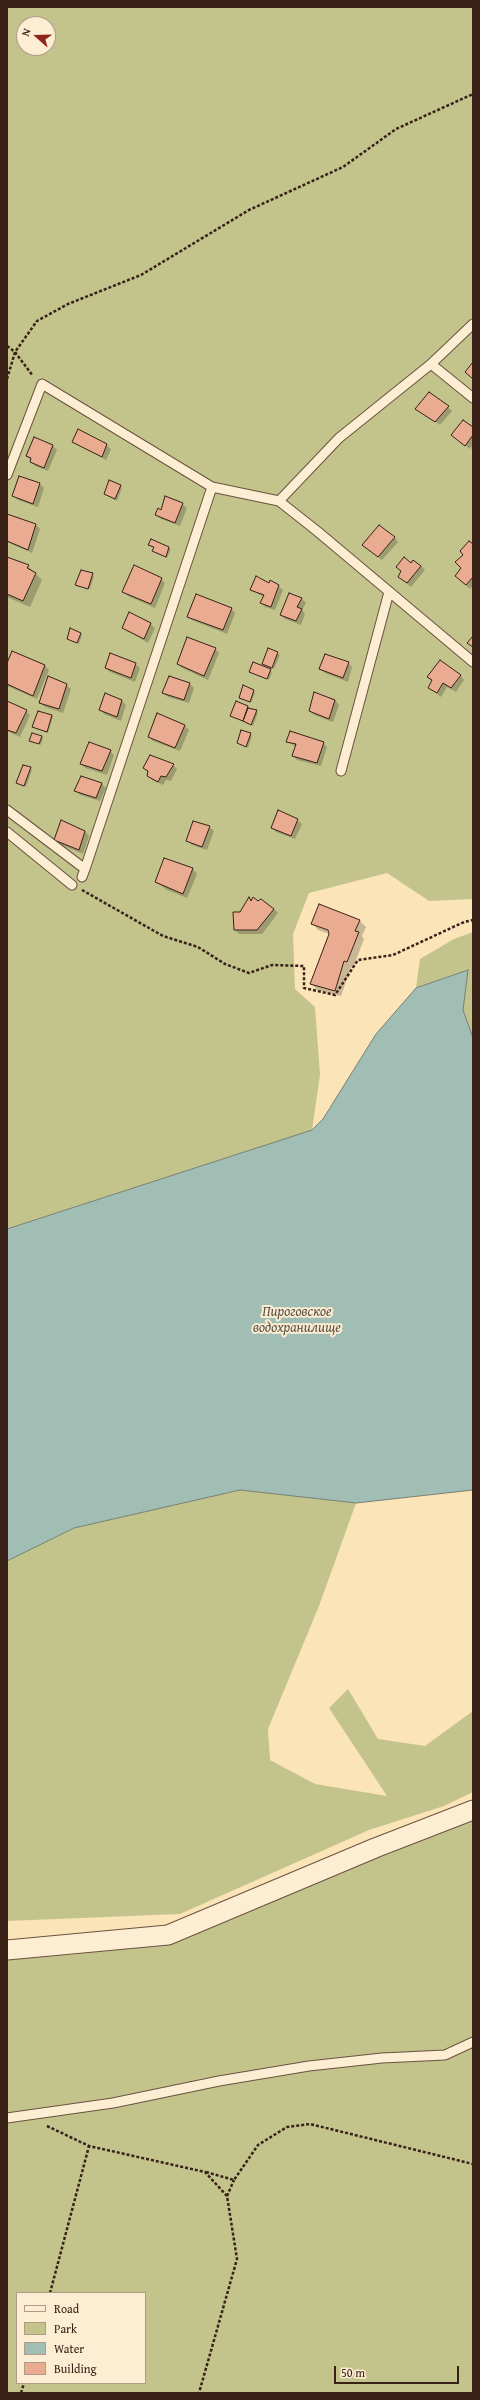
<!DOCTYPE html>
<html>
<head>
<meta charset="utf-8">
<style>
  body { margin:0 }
  #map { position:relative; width:480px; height:2400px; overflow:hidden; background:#fce4b9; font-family:"Gentium Book Plus",serif }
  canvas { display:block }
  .frame { position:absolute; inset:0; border:8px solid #392118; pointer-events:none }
  .legend { position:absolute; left:16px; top:2292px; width:130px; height:92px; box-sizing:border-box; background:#fdedd2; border:1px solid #af9b88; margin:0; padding:5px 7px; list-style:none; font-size:12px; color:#392118 }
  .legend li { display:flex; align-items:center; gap:8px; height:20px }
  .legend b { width:20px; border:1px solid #af9b88 }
  .north { position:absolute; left:16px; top:16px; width:40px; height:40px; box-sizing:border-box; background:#fdedd2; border:1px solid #af9b88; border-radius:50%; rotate:290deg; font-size:11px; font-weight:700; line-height:16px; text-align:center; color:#392118 }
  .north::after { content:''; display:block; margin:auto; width:14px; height:18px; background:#8f2418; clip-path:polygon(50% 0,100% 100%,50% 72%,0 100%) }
  .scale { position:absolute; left:334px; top:2366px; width:125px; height:18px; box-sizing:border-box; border:2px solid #392118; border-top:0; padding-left:5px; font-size:12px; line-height:14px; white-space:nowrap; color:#392118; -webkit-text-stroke:3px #fdedd2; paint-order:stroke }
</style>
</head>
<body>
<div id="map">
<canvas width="480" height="2400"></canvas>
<div class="frame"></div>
<ul class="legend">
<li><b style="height:5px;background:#fdedd2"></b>Road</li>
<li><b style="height:11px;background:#c3c38c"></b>Park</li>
<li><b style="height:11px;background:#a0beb4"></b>Water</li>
<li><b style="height:11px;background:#eaac91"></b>Building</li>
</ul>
<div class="north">N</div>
<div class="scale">50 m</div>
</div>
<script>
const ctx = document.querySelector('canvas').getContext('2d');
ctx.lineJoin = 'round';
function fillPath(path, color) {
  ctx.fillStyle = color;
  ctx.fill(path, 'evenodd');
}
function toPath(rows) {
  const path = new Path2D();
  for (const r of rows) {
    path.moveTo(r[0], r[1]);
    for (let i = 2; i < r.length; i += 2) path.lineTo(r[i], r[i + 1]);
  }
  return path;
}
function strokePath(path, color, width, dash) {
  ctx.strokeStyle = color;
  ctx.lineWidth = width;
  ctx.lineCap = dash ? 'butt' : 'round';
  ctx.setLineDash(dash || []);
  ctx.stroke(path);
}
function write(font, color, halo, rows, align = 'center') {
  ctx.font = font + ' "Gentium Book Plus",serif';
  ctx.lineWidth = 4;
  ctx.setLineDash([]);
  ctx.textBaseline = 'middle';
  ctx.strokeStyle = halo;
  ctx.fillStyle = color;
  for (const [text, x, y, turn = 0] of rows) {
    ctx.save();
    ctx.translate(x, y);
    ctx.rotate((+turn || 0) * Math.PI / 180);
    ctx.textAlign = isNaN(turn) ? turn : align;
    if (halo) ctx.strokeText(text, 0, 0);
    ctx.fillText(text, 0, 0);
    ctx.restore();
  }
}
const green = toPath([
  [7,7,473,7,473,899,429,901,387,873,309,893,293,934,295,989,315,1007,320,1075,312,1130,7,1229],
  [24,24,48,24,48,48,24,48],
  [473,932,473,1038,463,1010,468,970,416,988,420,959,454,939],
  [240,1490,356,1503,319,1606,268,1729,270,1760,315,1784,387,1796,329,1708,348,1689,378,1739,425,1746,473,1711,473,1792,444,1806,369,1830,180,1914,7,1921,7,1561,74,1528],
  [473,1821,473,2393,7,2393,7,1960,77,1954,181,1939,431,1835],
  [17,2293,145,2293,145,2383,17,2383]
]);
const water = toPath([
  [468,970,463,1010,473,1038,473,1490,356,1503,240,1490,74,1528,7,1561,7,1229,312,1130,323,1119,376,1034,416,988,468,970]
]);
const shadow = toPath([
  [448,407,452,411,440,425,417,409],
  [473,428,473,445,470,449,457,439],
  [35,439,53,446,57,450,48,471,35,466,27,456],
  [73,441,106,445,111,449,106,460],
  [20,477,40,484,44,488,38,507,18,500,13,495],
  [120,486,122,488,117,501,105,494],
  [182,504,187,508,180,526,161,519,156,515],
  [8,515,36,525,40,529,32,553,7,542],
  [394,537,398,542,382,560,363,545],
  [151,540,171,549,167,558,153,551,155,548,149,545],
  [473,545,473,586,470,589,460,580,463,568],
  [7,558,28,566,42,580,30,607,7,597],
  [421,566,425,570,411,587,399,577],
  [81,571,94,576,90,589,77,584],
  [161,579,165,583,155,608,128,596,124,592],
  [270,584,278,586,283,590,275,610,265,607,261,603,264,597,251,590],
  [290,595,302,599,306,603,302,610,305,614,301,625,285,619,281,614],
  [231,609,235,613,227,634,192,620,188,616],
  [150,624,155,628,148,643,123,628],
  [80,633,82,635,79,644,68,638],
  [215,649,219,653,208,680,182,668,178,664],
  [269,649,280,655,274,669,265,665],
  [13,653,45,666,49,670,37,699,7,686,7,666],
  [348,663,352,667,348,682,325,673,320,669],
  [135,664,140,668,135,682,110,672,106,668],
  [270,670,272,672,269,680,251,671],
  [460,675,464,680,456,692,447,687,441,697,430,688,433,681,428,677],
  [190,684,194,688,189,703,168,697,163,693],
  [66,685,71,689,63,713,45,707,40,703],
  [253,691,255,693,251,703,240,698],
  [106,694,122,701,126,705,121,721,104,714,100,709],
  [315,694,335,700,339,705,333,722,314,715,310,711],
  [7,702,26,711,30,715,20,737,7,731],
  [248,707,258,713,253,726,231,716],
  [158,714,185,726,189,730,180,751,153,741,149,737],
  [52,715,53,717,48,733,33,727],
  [250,734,252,736,248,748,238,742],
  [42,737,43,738,41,745,30,740],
  [287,741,323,743,327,747,321,766,297,760,293,756,296,747],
  [110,751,114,755,107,775,85,768,81,764],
  [173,765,177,769,171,781,166,780,163,785,152,780,145,768],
  [30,768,32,770,26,787,19,784,17,783],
  [81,777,102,784,106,788,100,801,80,795,76,791],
  [297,820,302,824,295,839,276,832,272,828],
  [209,827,214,831,207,850,192,845,187,840],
  [85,831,89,836,83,854,59,844,55,840],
  [164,860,193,869,197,874,187,898,167,890,156,882],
  [252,902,274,909,278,913,262,934,239,934,235,930,240,913],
  [359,920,366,927,362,936,364,939,353,968,351,967,341,996,317,990,311,983,330,934,318,930,312,923]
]);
const building = toPath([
  [473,362,473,379,465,372,473,362],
  [429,392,449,406,435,422,415,409,429,392],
  [463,420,473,427,473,435,465,446,451,435,463,420],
  [78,429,107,444,102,457,72,442,78,429],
  [34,437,53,445,44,468,30,462,31,458,26,456,34,437],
  [19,476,40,483,33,504,12,496,19,476],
  [109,480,121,485,115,499,104,494,109,480],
  [165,496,183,503,175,523,155,515,158,508,161,510,165,496],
  [7,514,36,524,28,550,7,541,7,514],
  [379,525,395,537,378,557,362,545,379,525],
  [151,539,169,547,166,557,152,551,154,547,148,545,151,539],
  [469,541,473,544,473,577,466,585,455,576,461,568,455,562,463,555,460,551,469,541],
  [7,557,29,565,27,568,36,573,23,601,7,594,7,557],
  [404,557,411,563,413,560,421,566,407,583,398,577,401,571,396,567,404,557],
  [134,565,162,578,151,604,122,592,134,565],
  [81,570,93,573,88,589,75,585,81,570],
  [256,576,269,583,270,580,279,585,271,607,260,603,264,595,250,590,256,576],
  [289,593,302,598,297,607,302,609,296,621,280,615,289,593],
  [196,594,232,608,223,630,187,617,196,594],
  [129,612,151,623,144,639,122,628,129,612],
  [70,628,81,633,77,643,67,639,70,628],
  [473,636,473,647,467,643,473,636],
  [187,637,216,648,204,676,177,664,187,637],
  [268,648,278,652,272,668,262,664,268,648],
  [12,651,45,665,33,696,7,684,7,663,12,651],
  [110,653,136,663,131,678,105,668,110,653],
  [325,654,349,662,343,678,319,669,325,654],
  [440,660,461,675,451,688,443,683,437,693,428,688,432,680,427,677,440,660],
  [253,662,271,669,267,679,249,672,253,662],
  [48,676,67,684,59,709,39,703,48,676],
  [169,676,190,683,184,700,162,693,169,676],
  [243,685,254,690,250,702,239,698,243,685],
  [314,692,335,700,329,719,309,711,314,692],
  [105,693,122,700,117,717,99,710,105,693],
  [7,701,27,710,16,733,7,730,7,701],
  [236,701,248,706,243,721,230,716,236,701],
  [248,708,257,710,251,725,243,721,248,708],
  [38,711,52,715,47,732,32,727,38,711],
  [157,713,185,725,175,748,148,737,157,713],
  [241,730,251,733,246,747,237,743,241,730],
  [290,731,324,742,317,763,292,756,296,744,286,742,290,731],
  [32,733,42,736,39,744,29,741,32,733],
  [89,742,111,750,102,771,80,764,89,742],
  [150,755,174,764,166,777,161,776,158,782,147,776,148,771,143,768,150,755],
  [23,765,31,767,24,786,16,783,23,765],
  [81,776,102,783,96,798,74,791,81,776],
  [278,810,298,819,291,836,271,828,278,810],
  [61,820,85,831,79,850,54,840,61,820],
  [193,821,210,826,202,847,186,841,193,821],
  [164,858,193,868,183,894,155,882,164,858],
  [249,897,251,901,253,897,258,901,261,899,274,909,257,930,234,930,233,912,240,912,249,897],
  [319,904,360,920,355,931,359,932,347,962,344,961,335,991,310,984,329,934,328,930,311,924,319,904]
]);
const path = toPath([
  [7,346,15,352,33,376],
  [7,379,15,352,37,321,68,304,141,275,249,210,343,167,396,129,473,94],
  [82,890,163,936,198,947,225,964,249,973,272,965,304,966,304,988,335,995,358,960,393,955,464,922,473,920],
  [47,2126,89,2146,205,2172,227,2196,237,2259,199,2393],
  [206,2172,234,2180,258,2145,287,2127,310,2124,473,2164],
  [227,2196,234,2180],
  [50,2293,89,2146],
  [21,2393,24,2383]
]);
const lane = toPath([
  [473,324,431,364,339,438,279,501,317,531,473,662],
  [431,364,473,398],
  [7,475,42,384,212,487,279,501],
  [341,771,389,592],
  [7,810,85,869,82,877],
  [7,832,72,885],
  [85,869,212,487],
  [7,2118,113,2103,219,2081,309,2066,382,2058,445,2055,473,2042]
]);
const street = toPath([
  [7,1950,168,1935,375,1848,473,1810]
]);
const waterNames = [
  ["Пироговское",297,1312],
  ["водохранилище",297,1328]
];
fillPath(green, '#c3c38c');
fillPath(water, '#a0beb4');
strokePath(water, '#777f76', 1);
fillPath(shadow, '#0003');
fillPath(building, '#eaac91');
strokePath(building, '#392118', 1);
strokePath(lane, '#6a5240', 11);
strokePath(street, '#6a5240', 21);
strokePath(path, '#392118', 2.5, [3, 2]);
strokePath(lane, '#fdedd2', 9);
strokePath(street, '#fdedd2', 19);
write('italic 14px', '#585047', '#fdedd2', waterNames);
</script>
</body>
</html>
